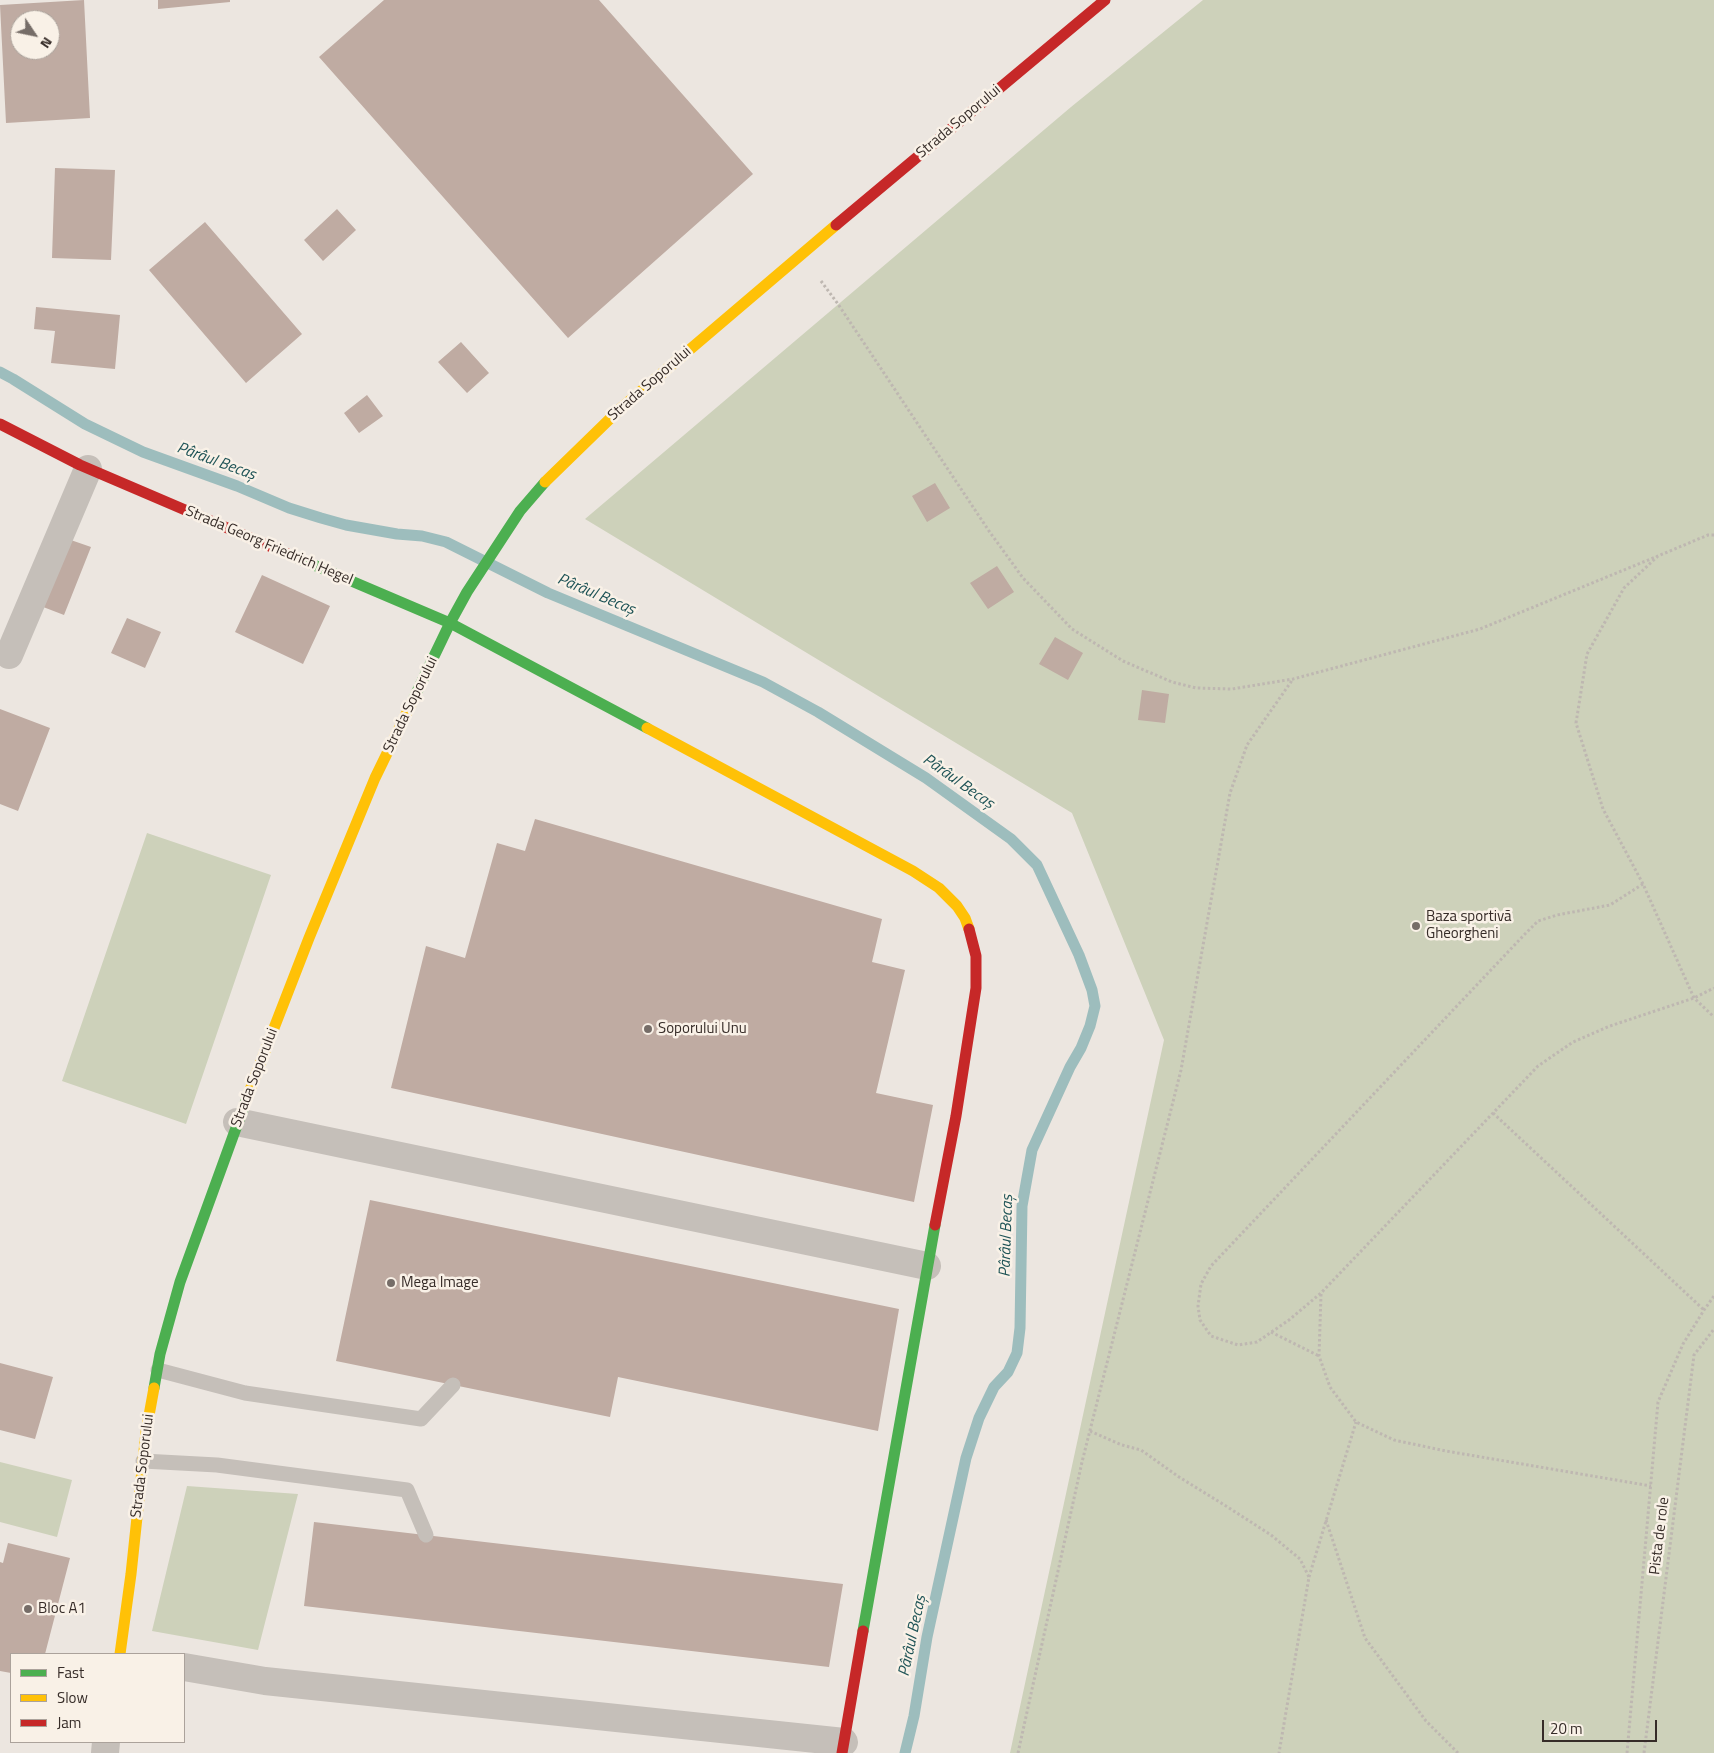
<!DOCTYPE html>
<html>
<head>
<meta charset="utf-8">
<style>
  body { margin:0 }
  #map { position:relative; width:1714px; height:1753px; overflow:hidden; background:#ece6e0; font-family:"Titillium Web",sans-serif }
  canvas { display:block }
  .legend { position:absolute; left:10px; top:1653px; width:175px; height:90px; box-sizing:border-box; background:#f9f1e7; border:1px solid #aba29b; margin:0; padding:6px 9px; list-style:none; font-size:15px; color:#362c28 }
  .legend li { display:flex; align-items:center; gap:10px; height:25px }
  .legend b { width:25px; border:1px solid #aba29b }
  .north { position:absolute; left:10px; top:10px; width:50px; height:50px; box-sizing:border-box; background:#f9f1e7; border:1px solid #aba29b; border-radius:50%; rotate:124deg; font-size:14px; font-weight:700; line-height:20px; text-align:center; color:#362c28 }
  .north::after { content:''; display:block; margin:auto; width:18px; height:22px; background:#766d68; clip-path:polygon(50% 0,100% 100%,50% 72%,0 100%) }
  .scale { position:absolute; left:1542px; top:1720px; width:115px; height:22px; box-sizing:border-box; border:2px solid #362c28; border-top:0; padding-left:6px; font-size:15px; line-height:18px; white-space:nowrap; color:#362c28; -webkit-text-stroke:4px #f9f1e7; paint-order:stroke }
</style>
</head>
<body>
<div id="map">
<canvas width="1714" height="1753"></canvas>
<ul class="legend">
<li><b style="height:6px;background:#4caf50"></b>Fast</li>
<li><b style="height:6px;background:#ffc107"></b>Slow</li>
<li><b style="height:6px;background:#c62828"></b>Jam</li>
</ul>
<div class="north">N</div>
<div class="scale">20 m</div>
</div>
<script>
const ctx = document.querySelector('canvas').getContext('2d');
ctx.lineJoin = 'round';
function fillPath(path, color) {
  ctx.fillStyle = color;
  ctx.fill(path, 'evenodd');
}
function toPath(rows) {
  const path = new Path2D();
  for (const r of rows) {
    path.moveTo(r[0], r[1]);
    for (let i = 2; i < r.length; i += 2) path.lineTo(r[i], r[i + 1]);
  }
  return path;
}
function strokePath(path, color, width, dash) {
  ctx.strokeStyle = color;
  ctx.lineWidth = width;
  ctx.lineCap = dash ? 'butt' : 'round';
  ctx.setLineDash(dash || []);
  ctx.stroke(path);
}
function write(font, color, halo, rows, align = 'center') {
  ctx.font = font + ' "Titillium Web",sans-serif';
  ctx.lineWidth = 5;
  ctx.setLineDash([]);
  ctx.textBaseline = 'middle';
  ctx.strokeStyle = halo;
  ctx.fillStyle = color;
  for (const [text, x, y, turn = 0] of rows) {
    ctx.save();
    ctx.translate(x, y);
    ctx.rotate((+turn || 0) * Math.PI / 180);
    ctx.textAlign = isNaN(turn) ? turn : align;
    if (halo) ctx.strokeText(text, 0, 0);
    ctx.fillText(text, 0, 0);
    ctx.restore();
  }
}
const green = toPath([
  [1203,0,1714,0,1714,1753,1010,1753,1164,1040,1072,813,585,519,1071,107],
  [147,833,271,875,186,1124,62,1081],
  [0,1462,72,1480,57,1537,0,1522],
  [187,1486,298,1494,258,1650,152,1631]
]);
const stream = toPath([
  [0,372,13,379,85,424,143,452,237,486,289,508,321,518,346,525,397,534,422,536,446,542,548,593,763,682,818,712,926,778,1011,839,1037,865,1079,955,1092,990,1095,1006,1090,1026,1081,1048,1070,1067,1032,1150,1022,1206,1020,1328,1017,1353,1008,1372,994,1387,979,1418,966,1458,927,1637,914,1716,905,1753]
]);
const building = toPath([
  [84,0,90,118,6,123,0,5],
  [20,20,50,20,50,50,20,50],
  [158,0,230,0,230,2,158,9],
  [384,0,599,0,753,174,568,338,319,57],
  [55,168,115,170,111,260,52,258],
  [337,209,356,230,323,261,304,240],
  [205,222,302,334,246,383,149,270],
  [36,307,120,315,115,369,51,363,55,331,34,329],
  [461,342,489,373,467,393,438,362],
  [367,395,383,416,359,433,344,413],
  [935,483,950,508,927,522,912,496],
  [65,538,91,547,64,615,38,605],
  [997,566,1014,592,988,609,970,583],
  [262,575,330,606,303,664,235,632],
  [127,618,161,632,145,668,111,653],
  [1055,637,1083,653,1068,680,1039,664],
  [1142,690,1169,694,1165,723,1138,720],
  [0,709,50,728,18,811,0,804],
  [535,819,882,919,872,962,905,970,876,1093,933,1105,914,1202,391,1088,426,946,465,958,497,843,525,851],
  [370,1200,899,1309,878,1431,618,1377,610,1417,336,1361],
  [0,1363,53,1377,35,1439,0,1430],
  [314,1522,843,1584,829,1667,304,1606],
  [8,1543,70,1558,45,1654,11,1654,11,1673,0,1671,0,1562,3,1563]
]);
const path = toPath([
  [821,281,838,304,989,531,1023,578,1072,629,1123,661,1172,682,1196,688,1232,689,1293,679,1480,629,1658,556],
  [1714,535,1708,535,1658,556,1624,588,1587,654,1576,723,1603,809,1643,884,1694,998,1714,1017],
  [1643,884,1610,905,1557,915,1538,921,1524,935,1211,1266,1201,1284,1198,1306,1200,1320,1211,1336,1238,1345,1257,1342,1289,1320,1321,1293,1538,1066,1573,1042,1610,1026,1694,998,1714,988],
  [1493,1113,1704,1310],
  [1321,1294,1319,1356,1330,1387,1356,1422,1394,1440,1446,1451,1651,1486],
  [1271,1332,1319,1356],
  [1090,1431,1122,1445,1141,1450,1179,1477,1226,1506,1271,1535,1300,1559,1309,1577,1279,1753],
  [1326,1520,1365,1638,1426,1721,1458,1753],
  [1309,1577,1356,1422],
  [1018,1753,1082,1462,1181,1070,1230,793,1247,745,1293,679],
  [1627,1753,1658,1402,1683,1344,1704,1310,1714,1296],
  [1644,1753,1694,1355,1714,1329]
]);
const lane = toPath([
  [158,1370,245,1393,421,1419,453,1385],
  [143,1461,217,1465,407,1490,426,1535]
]);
const street = toPath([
  [9,655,88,469],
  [237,1122,927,1266],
  [184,1667,265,1681,844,1742],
  [105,1753,106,1742]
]);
const fast = toPath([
  [295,557,450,623,647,728],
  [412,702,450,623,467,592,520,511,545,482],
  [154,1388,160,1354,180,1282,248,1095],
  [863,1631,935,1225]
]);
const slow = toPath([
  [545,482,620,409,836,225],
  [647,728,913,871,939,888,957,906,965,918,969,929],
  [248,1095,309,938,375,778,412,702],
  [120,1654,131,1574,146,1432,154,1388]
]);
const jam = toPath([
  [836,225,1105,0],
  [0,424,80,465,295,557],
  [935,1225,956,1116,976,988,976,956,969,929],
  [842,1753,863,1631]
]);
const markers = [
  [1416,926,5,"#766d68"],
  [648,1029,5,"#766d68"],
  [391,1283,5,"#766d68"],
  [28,1609,5,"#766d68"]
];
const streetNames = [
  ["Strada Soporului",959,122,-40],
  ["Strada Soporului",650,384,-41],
  ["Strada Georg Friedrich Hegel",269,546,23],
  ["Strada Soporului",411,705,-64],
  ["Strada Soporului",255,1078,-69],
  ["Strada Soporului",143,1466,-83],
  ["Pista de role",1660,1536,-83]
];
const poiNames = [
  ["Baza sportivă",1426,917],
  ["Gheorgheni",1426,934],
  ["Soporului Unu",658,1029],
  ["Mega Image",401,1283],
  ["Bloc A1",38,1609]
];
const waterNames = [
  ["Pârâul Becaș",216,462,20],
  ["Pârâul Becaș",596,595,23],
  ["Pârâul Becaș",958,782,35],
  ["Pârâul Becaș",1007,1236,-88],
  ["Pârâul Becaș",913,1636,-78]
];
fillPath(green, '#cdd1ba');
strokePath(stream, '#9dbdbd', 11);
fillPath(building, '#bfaba2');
strokePath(path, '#beb7b1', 3, [2.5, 2.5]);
strokePath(lane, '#c5bfb9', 15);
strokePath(street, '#c5bfb9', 28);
strokePath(fast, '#4caf50', 11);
strokePath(slow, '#ffc107', 11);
strokePath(jam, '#c62828', 11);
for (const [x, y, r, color] of markers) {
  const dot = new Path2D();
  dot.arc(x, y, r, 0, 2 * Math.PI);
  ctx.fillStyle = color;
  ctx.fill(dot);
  strokePath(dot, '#f9f1e7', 2);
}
write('15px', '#362c28', '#f9f1e7', streetNames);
write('15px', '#362c28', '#f9f1e7', poiNames, 'left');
write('italic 16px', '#1e5356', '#f9f1e7', waterNames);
</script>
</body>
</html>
